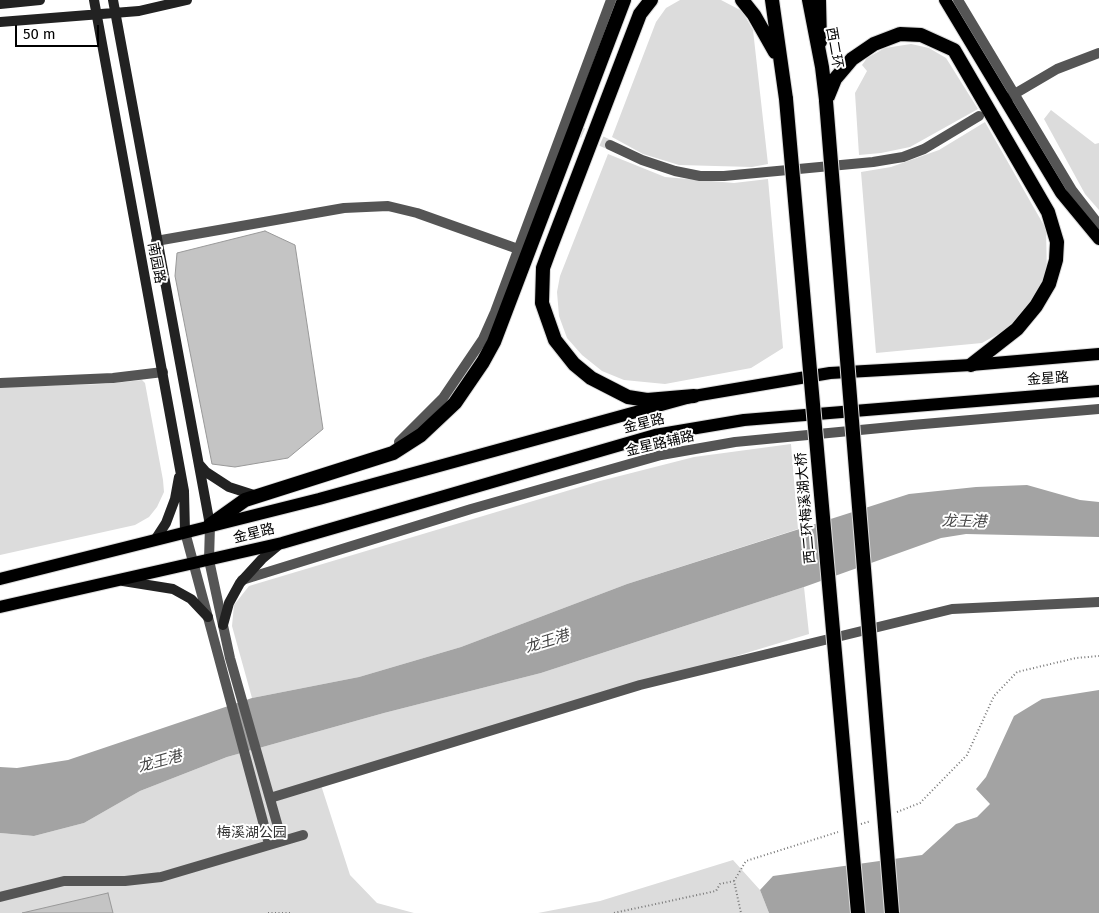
<!DOCTYPE html>
<html>
<head>
<meta charset="utf-8">
<style>
  body { margin:0 }
  #map { position:relative; width:1099px; height:913px; overflow:hidden; background:#fff; font-family:"Fira Sans",sans-serif }
  canvas { display:block }
  .scale { position:absolute; left:15px; top:25px; width:84px; height:22px; box-sizing:border-box; border:2px solid #000; border-top:0; padding-left:6px; font-size:15px; line-height:18px; white-space:nowrap; color:#000; -webkit-text-stroke:4px #fff; paint-order:stroke }
</style>
</head>
<body>
<div id="map">
<canvas width="1099" height="913"></canvas>
<div class="scale">50 m</div>
</div>
<script>
const ctx = document.querySelector('canvas').getContext('2d');
ctx.lineJoin = 'round';
function fillPath(path, color) {
  ctx.fillStyle = color;
  ctx.fill(path, 'evenodd');
}
function toPath(rows) {
  const path = new Path2D();
  for (const r of rows) {
    path.moveTo(r[0], r[1]);
    for (let i = 2; i < r.length; i += 2) path.lineTo(r[i], r[i + 1]);
  }
  return path;
}
function strokePath(path, color, width, dash) {
  ctx.strokeStyle = color;
  ctx.lineWidth = width;
  ctx.lineCap = dash ? 'butt' : 'round';
  ctx.setLineDash(dash || []);
  ctx.stroke(path);
}
function write(font, color, halo, rows, align = 'center') {
  ctx.font = font + ' "Fira Sans","Noto Sans SC",sans-serif';
  ctx.lineWidth = 4;
  ctx.setLineDash([]);
  ctx.textBaseline = 'middle';
  ctx.strokeStyle = halo;
  ctx.fillStyle = color;
  for (const [text, x, y, turn = 0] of rows) {
    ctx.save();
    ctx.translate(x, y);
    ctx.rotate((+turn || 0) * Math.PI / 180);
    ctx.textAlign = isNaN(turn) ? turn : align;
    if (halo) ctx.strokeText(text, 0, 0);
    ctx.fillText(text, 0, 0);
    ctx.restore();
  }
}
const green = toPath([
  [680,0,721,0,742,11,753,30,768,164,752,167,679,165,643,154,612,137,656,22,666,8],
  [911,44,929,48,946,58,978,109,910,147,881,153,859,155,855,93,867,71,862,65,867,58,885,48],
  [1051,110,1095,144,1099,143,1099,210,1085,194,1044,119],
  [985,122,1046,229,1047,276,1035,301,1014,325,982,343,876,353,861,172,891,167,939,150],
  [608,154,665,177,734,183,768,179,783,348,751,368,665,384,624,380,602,371,582,355,567,338,559,316,557,292,560,276],
  [142,380,145,383,163,480,164,492,157,507,149,517,135,525,0,555,0,387,105,384],
  [791,444,798,529,627,584,461,647,359,677,252,698,232,626,234,605,249,586,600,481,694,457],
  [804,587,809,634,320,782,350,875,377,903,414,913,0,913,0,833,34,836,84,823,140,791,227,757,384,713,541,673],
  [733,860,760,890,769,913,538,913,600,901]
]);
const water = toPath([
  [1027,485,1080,500,1099,502,1099,537,966,534,941,538,804,587,541,673,384,713,227,757,140,791,84,823,34,836,0,833,0,767,17,768,68,760,252,698,359,677,461,647,627,584,909,494,976,487],
  [1099,690,1099,913,769,913,760,890,773,876,922,855,956,824,977,817,990,804,976,789,986,777,1014,716,1042,699]
]);
const building = toPath([
  [265,231,295,245,323,429,288,458,235,467,212,464,175,276,177,253,265,231],
  [108,893,113,913,22,913,108,893]
]);
const minorTunnel = toPath([
  [574,129,610,145]
]);
const path = toPath([
  [897,812,920,803,967,755,994,696,1017,672,1076,658,1099,656],
  [861,824,871,821],
  [734,881,746,861,838,832],
  [268,913,291,913],
  [614,913,716,891,720,884,734,881,741,913]
]);
const minor = toPath([
  [958,0,1072,190,1099,225],
  [1011,96,1057,69,1099,53],
  [610,145,642,160,675,171,700,176,724,176,873,162,903,157,924,149,979,116],
  [156,241,344,208,388,206,417,213,518,249],
  [0,383,113,378,163,372],
  [210,525,209,560,230,658,282,841],
  [185,532,269,844],
  [270,798,640,685,952,609,1099,602],
  [0,897,64,881,125,881,161,877,303,835]
]);
const tertiary = toPath([
  [399,442,443,398,483,339,495,312,611,0],
  [242,580,471,509,661,455,735,442,912,425,1099,409]
]);
const secondary = toPath([
  [94,0,184,491,185,532],
  [113,0,210,525],
  [0,4,40,0],
  [0,22,139,11,187,0],
  [199,464,206,472,229,487,257,496],
  [155,540,166,523,175,499,179,477],
  [123,581,173,589,191,599,208,617],
  [223,625,229,603,240,583,262,559,280,544]
]);
const primary = toPath([
  [820,0,821,42],
  [945,0,1061,193,1099,239],
  [0,579,319,499,694,396,830,373,971,365,1099,354],
  [0,607,282,543,655,435,744,420,1099,391]
]);
const trunk = toPath([
  [651,0,640,14,550,249,543,268,542,303,555,340,574,364,591,378,628,397,647,400,694,396],
  [742,0,754,15,775,52],
  [772,0,786,99],
  [809,0,822,67,826,100],
  [826,101,835,79,852,59,874,44,900,34,921,35,954,50,1048,212,1057,242,1056,260,1049,284,1036,306,1017,329,971,365],
  [210,525,245,500,393,453,421,435,455,403,483,362,494,342,624,0]
]);
const trunkBridge = toPath([
  [786,99,858,913],
  [826,101,892,913]
]);
const streetNames = [
  ["西二环",834,48,80],
  ["南园路",156,263,79],
  ["金星路",1048,379,-4],
  ["金星路",644,424,-14],
  ["金星路辅路",660,444,-13],
  ["西二环梅溪湖大桥",806,508,-95],
  ["金星路",254,534,-14]
];
const parkNames = [
  ["梅溪湖公园",252,833]
];
const waterNames = [
  ["龙王港",964,522,1],
  ["龙王港",547,642,-17],
  ["龙王港",160,762,-15]
];
fillPath(green, '#dcdcdc');
fillPath(water, '#a3a3a3');
fillPath(building, '#c4c4c4');
strokePath(building, '#999', 1);
strokePath(minorTunnel, '#d9d9d9', 10, [10, 5]);
strokePath(primary, '#dbdbdb', 14);
strokePath(trunk, '#dbdbdb', 16);
strokePath(path, '#777', 2, [1, 2.5]);
strokePath(minor, '#555', 10);
strokePath(tertiary, '#555', 10);
strokePath(secondary, '#222', 10);
strokePath(primary, '#000', 12);
strokePath(trunk, '#000', 14);
strokePath(trunkBridge, '#dbdbdb', 16, []);
strokePath(trunkBridge, '#000', 14);
write('14px', '#000', '#fff', streetNames);
write('14px', '#333', '#fff', parkNames);
write('italic 15px', '#444', '#fff', waterNames);
</script>
</body>
</html>
